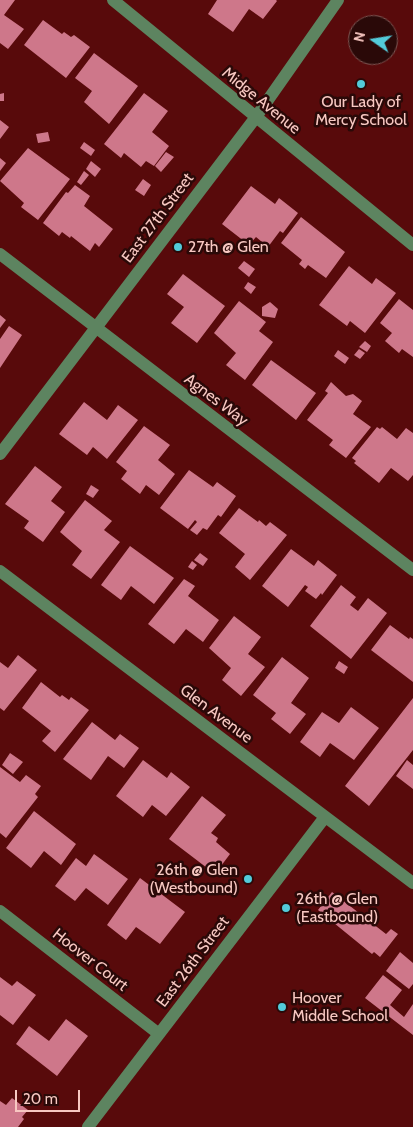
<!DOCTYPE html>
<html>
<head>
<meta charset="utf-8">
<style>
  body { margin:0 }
  #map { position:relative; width:413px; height:1127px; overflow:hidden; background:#580a0b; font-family:Cabin,sans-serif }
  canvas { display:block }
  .north { position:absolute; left:348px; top:15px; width:50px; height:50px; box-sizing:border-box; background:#2a0908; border:1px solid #7c5552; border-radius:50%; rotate:283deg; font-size:14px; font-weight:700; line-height:20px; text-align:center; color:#f8c8c2 }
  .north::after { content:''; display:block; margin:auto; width:18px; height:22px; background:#53cbda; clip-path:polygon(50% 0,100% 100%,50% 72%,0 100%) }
  .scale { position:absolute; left:15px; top:1090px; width:65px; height:22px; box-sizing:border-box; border:2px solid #f8c8c2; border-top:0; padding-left:6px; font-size:15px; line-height:18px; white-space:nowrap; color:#f8c8c2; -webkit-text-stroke:4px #2a0908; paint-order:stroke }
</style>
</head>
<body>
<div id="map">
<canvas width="413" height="1127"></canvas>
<div class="north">N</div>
<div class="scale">20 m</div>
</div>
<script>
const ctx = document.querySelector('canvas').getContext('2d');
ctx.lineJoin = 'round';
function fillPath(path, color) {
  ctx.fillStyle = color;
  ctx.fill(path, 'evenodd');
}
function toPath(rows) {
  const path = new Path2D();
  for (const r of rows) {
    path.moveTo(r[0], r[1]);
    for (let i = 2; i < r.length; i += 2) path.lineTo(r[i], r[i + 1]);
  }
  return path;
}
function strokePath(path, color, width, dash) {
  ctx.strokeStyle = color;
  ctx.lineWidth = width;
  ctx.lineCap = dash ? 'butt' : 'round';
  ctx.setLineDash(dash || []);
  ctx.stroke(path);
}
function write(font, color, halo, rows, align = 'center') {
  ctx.font = font + ' Cabin,sans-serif';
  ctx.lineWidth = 5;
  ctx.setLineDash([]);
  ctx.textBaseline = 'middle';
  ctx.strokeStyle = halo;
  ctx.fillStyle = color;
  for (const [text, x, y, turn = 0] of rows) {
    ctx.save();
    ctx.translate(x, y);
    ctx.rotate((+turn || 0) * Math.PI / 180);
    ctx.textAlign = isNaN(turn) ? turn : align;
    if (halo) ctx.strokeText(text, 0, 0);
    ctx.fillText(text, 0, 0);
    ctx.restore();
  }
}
const building = toPath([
  [0,0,15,0,4,15,24,29,8,49,0,43],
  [217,0,276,0,277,1,263,19,249,9,233,32,208,14],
  [43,20,62,34,64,32,71,37,74,35,90,47,66,78,24,45],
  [94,53,138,86,109,124,84,102,92,91,75,78],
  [4,93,4,101,0,101,0,94],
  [144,93,168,111,152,132,169,146,154,166,146,161,141,167,124,153,121,158,104,144],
  [0,120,9,127,0,139],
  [48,132,50,141,38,143,36,134],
  [84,142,95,150,91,156,80,148],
  [28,148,70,179,38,220,21,207,24,203,0,181],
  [166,152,174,157,161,172,155,166],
  [0,158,6,163,0,171],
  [91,161,101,169,95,177,86,169],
  [84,171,89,175,81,185,77,182],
  [143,179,151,185,144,196,135,190],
  [75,185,90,196,84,206,113,229,99,247,95,243,90,251,71,236,70,238,62,232,59,236,43,223,66,192,68,193],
  [251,186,275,204,279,198,298,213,283,233,280,231,268,247,256,237,249,245,222,224],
  [301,217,345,252,326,278,308,265,305,269,299,264,302,260,281,243],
  [244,261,255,269,249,277,238,268],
  [349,266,372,284,376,278,396,293,365,333,350,321,347,326,319,305],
  [183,274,225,306,197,343,171,323,184,307,167,294],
  [248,282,256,287,251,294,244,288],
  [399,299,413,310,413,357,402,349,399,353,385,341,392,333,380,323],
  [239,301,266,322,259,331,273,342,245,380,226,365,236,353,214,333],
  [270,302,278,309,275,318,262,316,262,307],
  [0,315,6,320,0,328],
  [9,326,22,335,0,368,0,339],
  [365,341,371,346,367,352,359,347],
  [359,349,365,353,360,359,354,355],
  [338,350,349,358,345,364,334,356],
  [271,360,316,393,296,420,252,385],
  [331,382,346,396,353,394,362,401,353,414,371,427,346,458,329,445,333,440,307,420,328,393,325,391],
  [84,402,107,420,118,405,138,420,107,459,93,447,87,455,59,434],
  [144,426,170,445,158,460,175,474,159,495,146,485,140,494,121,479,127,471,116,462],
  [377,427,380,429,382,427,397,439,406,428,413,433,413,475,408,481,391,468,379,483,354,463,356,461,352,458],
  [35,466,62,487,51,501,65,512,43,542,24,528,29,521,5,504],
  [189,470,213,487,217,482,236,496,221,517,218,515,207,530,203,528,197,535,190,530,197,522,195,520,188,529,160,508],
  [91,485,99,490,93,498,86,494],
  [85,500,112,521,104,530,120,542,91,579,72,565,82,551,60,532],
  [239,508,258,522,259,520,266,526,270,522,287,535,250,580,235,567,245,554,219,533],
  [130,546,174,578,154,604,131,586,121,600,101,585],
  [291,549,314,566,318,560,337,575,322,595,321,593,316,599,305,591,308,587,305,585,288,607,262,586],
  [200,553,208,559,203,566,194,560],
  [192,561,197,565,193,570,188,567],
  [184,579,195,586,188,596,219,620,203,642,186,629,174,644,148,624],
  [341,585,356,597,350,605,358,611,368,598,387,613,351,659,310,626],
  [234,616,261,637,248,654,265,667,241,696,222,680,231,668,209,648],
  [390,625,409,639,410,637,413,639,413,682,371,650],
  [18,655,37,670,4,711,0,708,0,662,8,668],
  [282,657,309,678,291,703,306,714,290,734,271,719,276,713,253,695],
  [339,661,348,667,344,674,335,668],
  [41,682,60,697,62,695,69,700,71,697,89,710,55,752,42,741,51,731,22,708],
  [413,698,413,750,369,806,345,786],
  [351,707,379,728,354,760,330,743,320,757,300,742,322,712,339,723],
  [92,722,115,740,120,734,139,748,124,768,108,756,91,780,63,759],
  [10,753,23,762,13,774,2,765],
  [143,760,167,778,171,772,190,787,166,816,152,805,143,817,116,796],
  [407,760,413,765,413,789,396,776],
  [0,767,20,782,26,775,41,786,35,794,38,797,6,838,0,833],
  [202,796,226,815,211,833,218,838,216,842,230,854,215,874,169,839],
  [34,811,76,844,61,865,44,851,31,868,6,848],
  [94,854,128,879,108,905,86,888,75,901,55,886,76,858,86,866],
  [140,878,185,912,160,944,136,927,126,940,107,925],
  [332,892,386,934,391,929,398,934,380,957,374,952,372,954,318,910],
  [400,952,413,963,413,984,409,989,386,971],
  [383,975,402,990,390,1005,404,1017,413,1004,413,1035,365,998],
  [0,977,12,986,17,981,36,995,13,1025,0,1015],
  [66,1019,88,1036,57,1076,16,1044,29,1026,49,1041],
  [12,1098,28,1110,22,1117,24,1119,18,1127,0,1127,0,1101,6,1105]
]);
const minor = toPath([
  [113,0,413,245],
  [0,254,413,570],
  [0,454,256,117,338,0],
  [0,571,413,883],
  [0,911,159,1034],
  [88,1127,325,817]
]);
const markers = [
  [361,84,5,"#53cbda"],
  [178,247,5,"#53cbda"],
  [248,879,5,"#53cbda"],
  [286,908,5,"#53cbda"],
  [282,1007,5,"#53cbda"]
];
const streetNames = [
  ["Midge Avenue",261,101,39],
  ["East 27th Street",158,218,-53],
  ["Agnes Way",216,400,37],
  ["Glen Avenue",216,714,37],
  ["Hoover Court",90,960,38],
  ["East 26th Street",193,962,-53]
];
const poiNames = [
  ["Our Lady of",361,102,"center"],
  ["Mercy School",361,120,"center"],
  ["27th @ Glen",188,247],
  ["26th @ Glen",238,870,"right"],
  ["(Westbound)",238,888,"right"],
  ["26th @ Glen",296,899],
  ["(Eastbound)",296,917],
  ["Hoover",292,998],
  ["Middle School",292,1016]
];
fillPath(building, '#ce778a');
strokePath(minor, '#5d8460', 12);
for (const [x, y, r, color] of markers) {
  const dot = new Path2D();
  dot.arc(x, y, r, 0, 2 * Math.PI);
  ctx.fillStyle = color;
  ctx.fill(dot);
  strokePath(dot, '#2a0908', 2);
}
write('16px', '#f8c8c2', '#2a0908', streetNames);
write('16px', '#f8c8c2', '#2a0908', poiNames, 'left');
</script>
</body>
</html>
